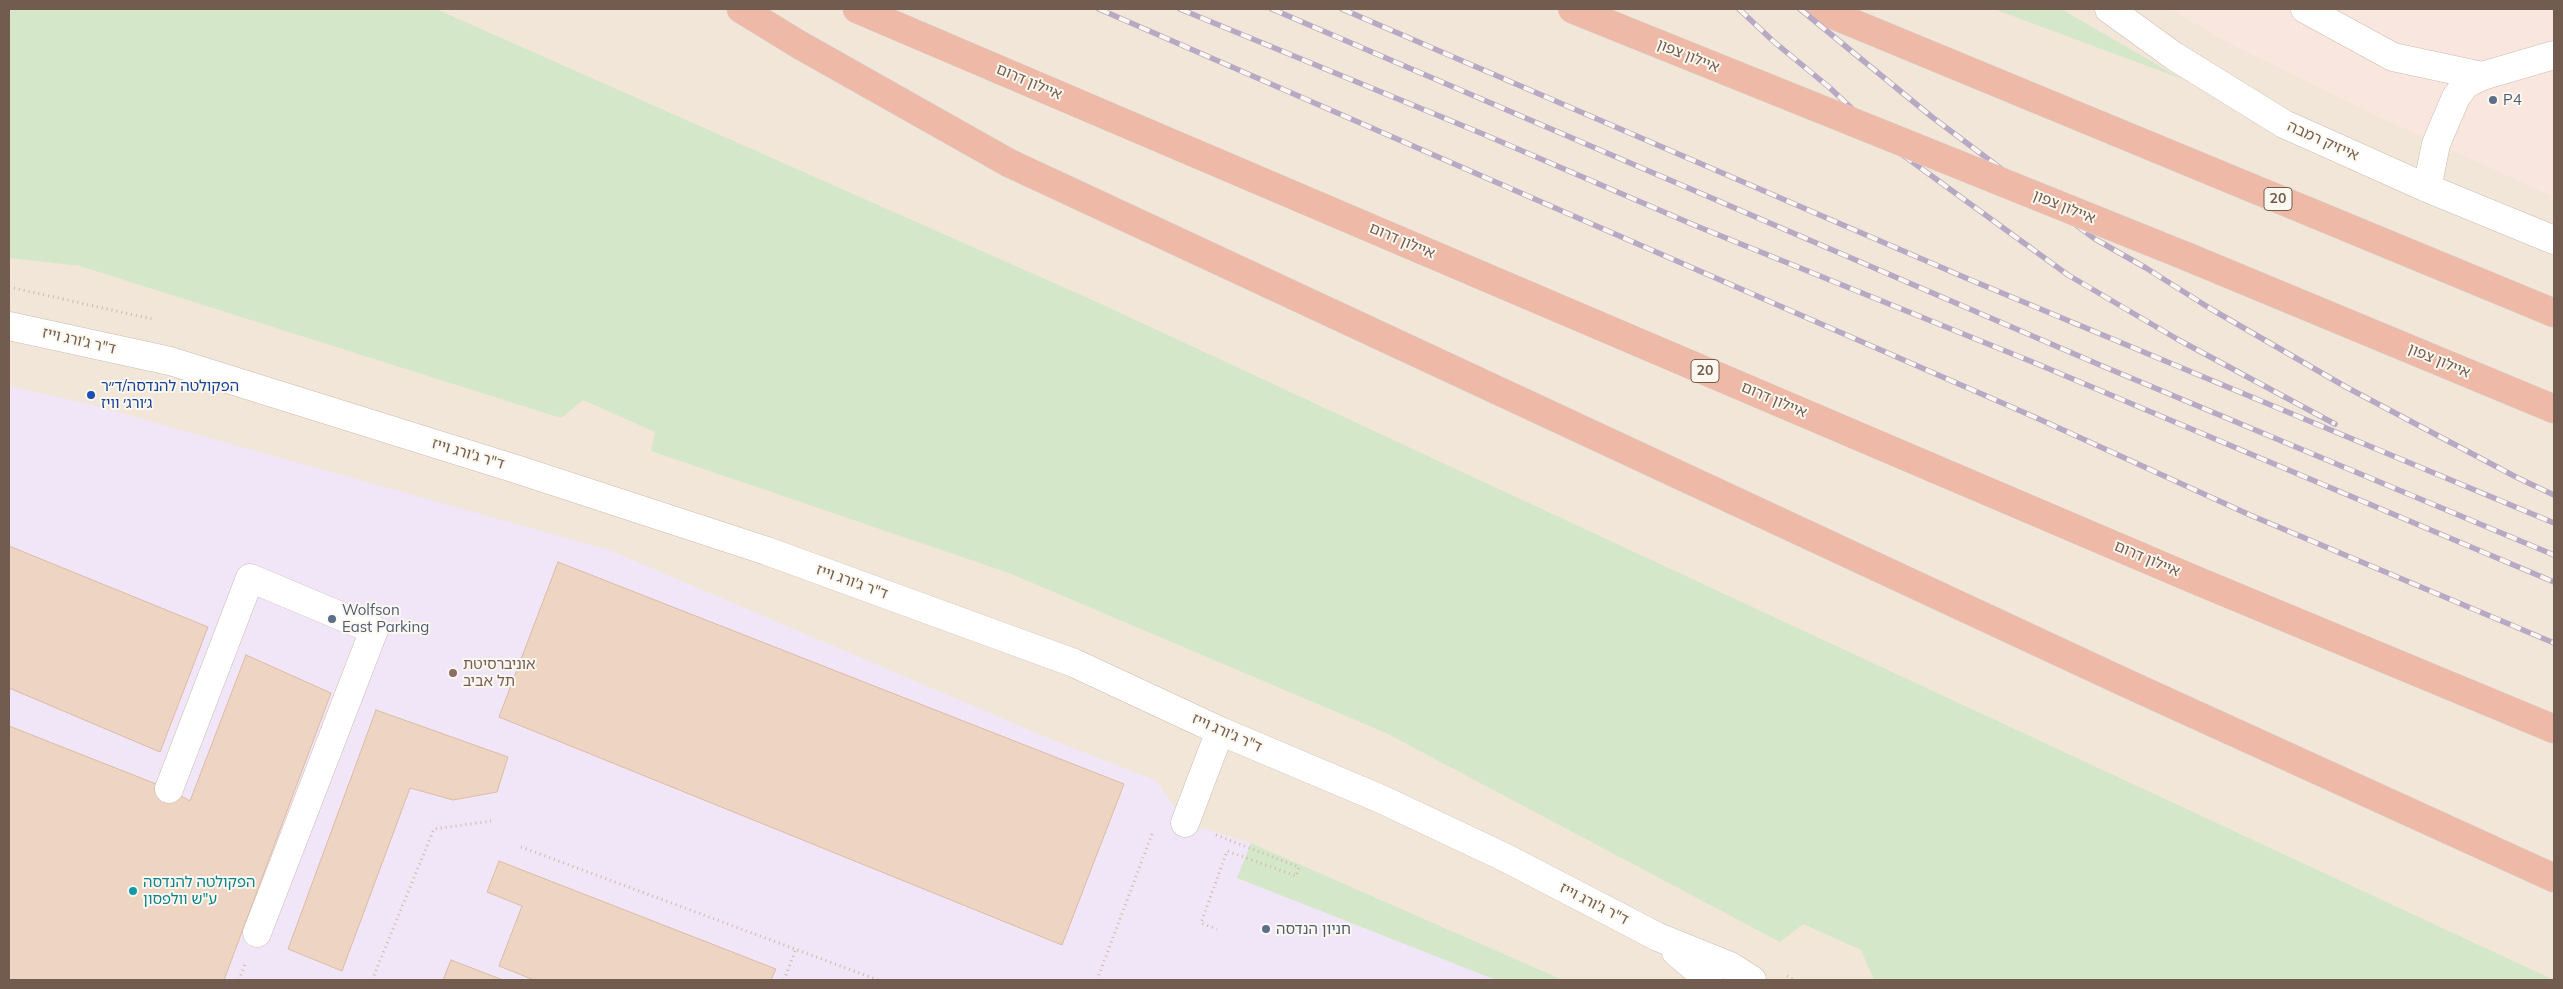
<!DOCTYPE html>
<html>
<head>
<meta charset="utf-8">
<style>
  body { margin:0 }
  #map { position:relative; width:2563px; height:989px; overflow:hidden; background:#faf4e9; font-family:Mulish,sans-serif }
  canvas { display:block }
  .frame { position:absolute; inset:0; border:10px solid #725c4f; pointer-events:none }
</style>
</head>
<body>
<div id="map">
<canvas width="2563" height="989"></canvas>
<div class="frame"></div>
</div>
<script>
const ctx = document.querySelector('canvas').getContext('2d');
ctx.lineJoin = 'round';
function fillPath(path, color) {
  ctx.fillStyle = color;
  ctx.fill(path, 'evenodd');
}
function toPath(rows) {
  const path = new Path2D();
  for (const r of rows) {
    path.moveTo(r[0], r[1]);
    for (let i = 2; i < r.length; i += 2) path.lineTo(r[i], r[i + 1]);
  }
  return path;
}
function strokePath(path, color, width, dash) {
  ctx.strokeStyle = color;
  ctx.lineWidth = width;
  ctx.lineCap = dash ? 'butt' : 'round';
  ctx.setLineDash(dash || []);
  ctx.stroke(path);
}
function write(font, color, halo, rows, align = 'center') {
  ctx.font = font + ' Mulish,"Noto Sans Hebrew",sans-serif';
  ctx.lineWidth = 4;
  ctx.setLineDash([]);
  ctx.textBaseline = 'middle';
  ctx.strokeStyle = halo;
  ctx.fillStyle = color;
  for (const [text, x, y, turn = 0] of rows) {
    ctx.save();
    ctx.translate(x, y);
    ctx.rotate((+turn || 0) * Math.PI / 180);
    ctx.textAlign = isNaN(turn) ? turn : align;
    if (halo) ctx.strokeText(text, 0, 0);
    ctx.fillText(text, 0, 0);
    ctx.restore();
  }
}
const residential = toPath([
  [9,9,2554,9,2554,980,9,980]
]);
const commercial = toPath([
  [2170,9,2554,9,2554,197,2383,119,2227,42]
]);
const education = toPath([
  [9,386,89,404,609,550,1055,741,1157,781,1185,823,1251,843,1563,980,9,980]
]);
const green = toPath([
  [9,9,436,9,1099,303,2554,980,1874,980,1861,950,1803,924,1780,942,1386,733,1009,573,651,451,655,432,583,400,561,418,80,266,9,258],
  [1994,9,2061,9,2182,79],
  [1251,843,1563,980,1496,980,1237,878]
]);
const building = toPath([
  [9,546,208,627,160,752,9,688,9,546],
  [558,562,1124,784,1062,945,499,717,558,562],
  [246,655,331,693,224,980,9,980,9,726,169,789,190,801,246,655],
  [376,710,508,757,497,792,453,800,410,788,342,971,288,949,376,710],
  [499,861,776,969,771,980,534,980,499,966,522,906,487,892,499,861],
  [451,960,503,980,443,980,451,960]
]);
const path = toPath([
  [9,287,152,319],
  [1216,835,1299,867,1296,876,1227,851,1201,923,1217,929],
  [521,847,878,980],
  [1787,976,1794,980],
  [239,980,245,964],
  [372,980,434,829,491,821],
  [784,980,796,949],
  [1097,980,1152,834]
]);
const minor = toPath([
  [2109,9,2174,56,2284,124,2427,188,2554,240],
  [2305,9,2393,57,2482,76],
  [2427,188,2436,144,2456,97,2466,84,2482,76,2554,55],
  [9,326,170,361,519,470,767,551,1074,663,1220,731,1381,799,1506,858,1658,937,1730,966,1752,980],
  [169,789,250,578,374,630,257,933],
  [1185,823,1220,731],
  [1676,952,1709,980]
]);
const highway = toPath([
  [741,9,798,44,1009,163,2126,683,2554,878],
  [857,9,2193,579,2554,729],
  [1819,9,2554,313],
  [2188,257,2554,409]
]);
const rail = toPath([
  [1099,9,2039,419,2250,515,2554,643],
  [1180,9,1483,134,1694,225,2035,363,2554,582],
  [1272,9,2100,365,2554,555],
  [1342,9,1966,278,2554,523],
  [1739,9,1773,41,1830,88,1896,150,2068,275,2177,339,2335,424],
  [1800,9,1932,117,2095,239,2146,268,2211,309,2346,387,2516,477,2554,495]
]);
const highwayBridge = toPath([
  [1572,9,2188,257]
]);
const markers = [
  [2493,100,5,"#5c6f8a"],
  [91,395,5,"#1a4fb4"],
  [332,619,5,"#5c6f8a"],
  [453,673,5,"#8d6e63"],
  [133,891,5,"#0f9aa8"],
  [1266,929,5,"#5c6f8a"]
];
const shields = [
  [2278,199,28],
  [1705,371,28]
];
const shieldNames = [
  ["20",2278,199],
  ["20",1705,371]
];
const streetNames = [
  ["איילון צפון",1688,56,22],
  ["איילון דרום",1029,82,23],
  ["אייזיק רמבה",2323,141,24],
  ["איילון צפון",2064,207,22],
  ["איילון דרום",1402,241,23],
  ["ד\"ר ג'ורג וייז",79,341,13],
  ["איילון צפון",2439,361,23],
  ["איילון דרום",1774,400,23],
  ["ד\"ר ג'ורג וייז",468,454,17],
  ["איילון דרום",2147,559,23],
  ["ד\"ר ג'ורג וייז",852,582,20],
  ["ד\"ר ג'ורג וייז",1227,733,24],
  ["ד\"ר ג'ורג וייז",1594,904,27]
];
const serviceNames = [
  ["P4",2503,100],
  ["Wolfson",342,610],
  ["East Parking",342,627],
  ["חניון הנדסה",1276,929]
];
const transitNames = [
  ["הפקולטה להנדסה/ד״ר",101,386],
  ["ג׳ורג׳ וויז",101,403]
];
const educationNames = [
  ["אוניברסיטת",463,664],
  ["תל אביב",463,681]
];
const cultureNames = [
  ["הפקולטה להנדסה",143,882],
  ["ע\"ש וולפסון",143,899]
];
fillPath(residential, '#f1e6d8');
fillPath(commercial, '#f9e6de');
fillPath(education, '#f1e6f7');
fillPath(green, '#d5e7c9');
fillPath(building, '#edd4c3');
strokePath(building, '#debba5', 1);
strokePath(minor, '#ccbcb0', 29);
strokePath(highway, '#d8d1ce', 29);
strokePath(path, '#d2b8a6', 3, [1, 4]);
strokePath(minor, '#fff', 28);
strokePath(highway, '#eeb9a6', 28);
strokePath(rail, '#b7a8c4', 5.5);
strokePath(rail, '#fdf8ef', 4, [11]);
strokePath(highwayBridge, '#d8d1ce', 29, []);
strokePath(highwayBridge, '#eeb9a6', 28);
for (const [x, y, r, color] of markers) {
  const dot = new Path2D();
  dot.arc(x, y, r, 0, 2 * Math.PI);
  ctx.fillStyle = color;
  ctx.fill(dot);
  strokePath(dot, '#fdf8ef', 2);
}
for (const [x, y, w] of shields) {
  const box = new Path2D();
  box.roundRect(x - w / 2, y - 11.5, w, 23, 4);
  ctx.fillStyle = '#fdf8ef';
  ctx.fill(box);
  strokePath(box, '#725c4f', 1);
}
write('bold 14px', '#725c4f', null, shieldNames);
write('15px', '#725c4f', '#fdf8ef', streetNames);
write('15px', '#4e5e75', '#fdf8ef', serviceNames, 'left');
write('15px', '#164399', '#fdf8ef', transitNames, 'left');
write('15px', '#785e54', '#fdf8ef', educationNames, 'left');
write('15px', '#0d838f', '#fdf8ef', cultureNames, 'left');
</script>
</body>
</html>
